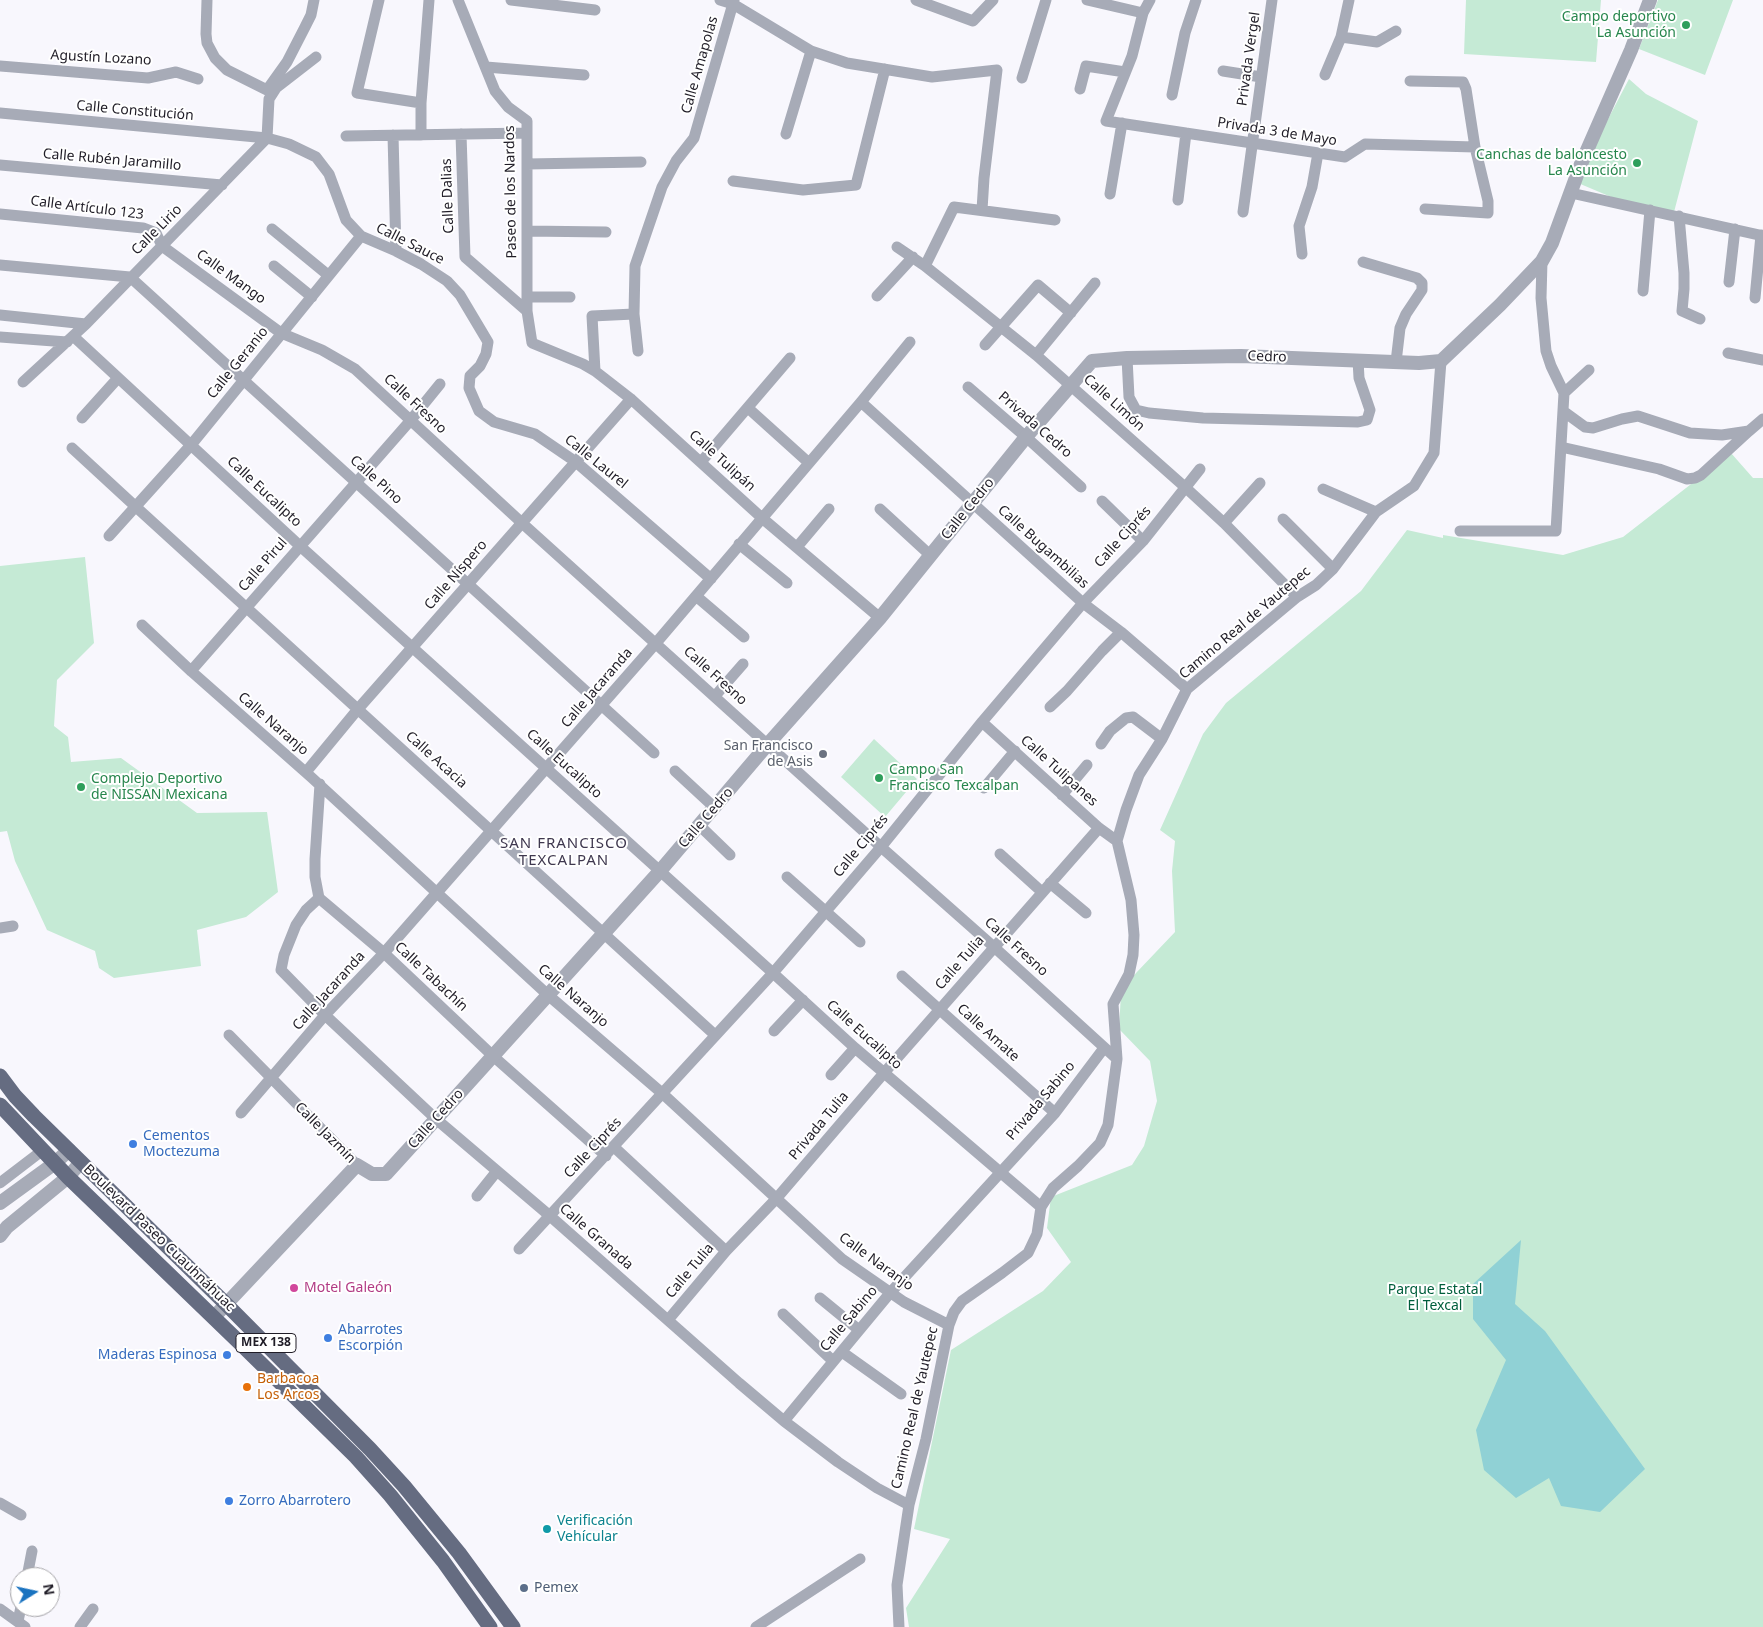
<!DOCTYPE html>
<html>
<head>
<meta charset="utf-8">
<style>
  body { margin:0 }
  #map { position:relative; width:1763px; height:1627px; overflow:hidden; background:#f8f7fd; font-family:"Noto Sans",sans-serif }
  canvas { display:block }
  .north { position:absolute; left:10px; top:1567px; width:50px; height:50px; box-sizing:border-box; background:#fff; border:1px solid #a6a5a9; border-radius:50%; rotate:80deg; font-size:14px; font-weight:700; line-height:20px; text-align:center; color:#201d27 }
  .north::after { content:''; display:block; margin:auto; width:18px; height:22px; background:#1a73c0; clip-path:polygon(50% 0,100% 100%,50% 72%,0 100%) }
</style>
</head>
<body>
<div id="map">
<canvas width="1763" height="1627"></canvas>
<div class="north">N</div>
</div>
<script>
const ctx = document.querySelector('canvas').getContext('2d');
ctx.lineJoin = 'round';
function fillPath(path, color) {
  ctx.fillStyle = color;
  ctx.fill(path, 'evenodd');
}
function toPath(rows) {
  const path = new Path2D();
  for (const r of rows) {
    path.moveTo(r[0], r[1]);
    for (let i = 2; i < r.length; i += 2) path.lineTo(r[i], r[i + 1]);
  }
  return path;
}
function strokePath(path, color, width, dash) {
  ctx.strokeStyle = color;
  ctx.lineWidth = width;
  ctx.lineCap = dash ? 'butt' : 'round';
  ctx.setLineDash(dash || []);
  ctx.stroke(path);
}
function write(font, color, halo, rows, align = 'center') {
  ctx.font = font + ' "Noto Sans",sans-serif';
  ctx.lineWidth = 4;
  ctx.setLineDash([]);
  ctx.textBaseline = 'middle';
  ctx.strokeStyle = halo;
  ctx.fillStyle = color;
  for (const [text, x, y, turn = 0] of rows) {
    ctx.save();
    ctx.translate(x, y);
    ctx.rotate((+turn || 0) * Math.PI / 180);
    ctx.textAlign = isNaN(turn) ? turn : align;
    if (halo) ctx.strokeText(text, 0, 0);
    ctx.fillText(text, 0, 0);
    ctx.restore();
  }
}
const green = toPath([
  [1466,0,1601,0,1596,62,1464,54],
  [1658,0,1733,0,1705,75,1639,49],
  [1629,79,1646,94,1698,121,1674,212,1623,202,1578,183,1595,144],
  [1731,453,1753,478,1763,478,1763,1627,909,1627,906,1608,950,1539,914,1529,951,1350,1043,1291,1071,1262,1047,1228,1051,1197,1132,1165,1144,1146,1157,1101,1150,1061,1119,1029,1121,993,1136,973,1175,932,1172,871,1175,841,1160,830,1203,734,1226,703,1361,591,1407,530,1443,538,1443,535,1563,555,1623,537],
  [85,557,94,643,57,680,54,726,68,737,71,762,121,758,197,813,267,812,278,892,246,917,197,930,201,966,114,978,99,968,95,951,47,930,15,861,7,831,0,832,0,566],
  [874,739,917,779,885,817,841,777]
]);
const water = toPath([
  [1521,1240,1515,1304,1545,1331,1645,1469,1600,1512,1561,1506,1549,1478,1516,1498,1484,1470,1476,1430,1506,1360,1473,1319,1473,1284]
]);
const minor = toPath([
  [207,0,206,34,207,43,215,58,227,70,267,90,287,62,305,27,311,15,314,0],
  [379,0,357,93,421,103],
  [458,0,495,91,508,107,527,121,527,311,532,343,583,364,595,371,631,399,762,518,880,618],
  [511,0,595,10],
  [720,0,733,4,811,51,847,63,932,77,997,70,984,178,982,210],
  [916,0,973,21,993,0],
  [1087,0,1143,13],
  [1150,0,1143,13,1132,56,1106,121,1345,157,1365,144,1475,147],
  [1341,37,1377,42,1396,31],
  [0,66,148,78,176,72,198,79],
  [486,67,584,75],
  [1223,71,1261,77],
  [1325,75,1341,37,1349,0],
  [1022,78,1046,0],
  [1410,81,1463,82,1466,89,1475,147,1488,201,1488,213,1425,209],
  [1080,89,1086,66,1125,72],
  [1172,95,1185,33,1196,0],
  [0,113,267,138,289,144,316,157,329,174,346,220,361,236,396,251,421,264,447,281,460,295,488,342,486,354,480,366,470,376,469,388,479,411,494,422,535,434,576,462,711,579],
  [461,134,465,257,527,311],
  [786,134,811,51],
  [393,135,396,251],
  [421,135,421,103,429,0],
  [346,136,527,133],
  [267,138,269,99,276,88,316,57],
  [527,164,641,162],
  [0,165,222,185],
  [733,181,803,190,856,185,885,69],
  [1571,193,1763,236],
  [1110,194,1122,123],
  [1178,200,1186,133],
  [1243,212,1272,0],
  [0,214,143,228,156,233,162,246,281,333,322,350,355,369,522,523,881,847,994,947,1117,1059],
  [1679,216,1684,273,1684,289,1682,311,1700,319],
  [272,229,328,275],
  [527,231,606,232],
  [897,247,925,266,1036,355,1186,488,1224,523,1297,597],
  [1302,254,1299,226,1312,187,1318,153],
  [1363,262,1417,278,1422,283,1422,290,1406,314,1400,328,1396,362],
  [0,265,130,277,654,753],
  [274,266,312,297],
  [925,266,954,207,1055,220],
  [1729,282,1735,229],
  [1643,291,1650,210],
  [877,296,913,257],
  [527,297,570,297],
  [1755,298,1761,235],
  [0,315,86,324],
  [73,336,300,546,773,973,855,1048,1041,1207],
  [0,337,67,342],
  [985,345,1038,285,1071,313],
  [638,351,634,314,635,266,662,187,676,161,694,138,734,0],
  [1728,353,1763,360],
  [1036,355,1095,283],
  [1127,358,1129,397,1136,410,1149,413,1203,418,1358,422,1367,420,1370,410,1359,378,1358,360],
  [595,371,592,316,634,314],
  [23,382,86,324,267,138],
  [968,387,1026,437,1081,487],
  [1564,393,1589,370],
  [861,402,1083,603,1121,632,1187,689],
  [748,408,809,463],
  [1563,411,1585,427,1593,428,1622,419,1638,416,1690,433,1722,435,1749,431,1763,419],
  [82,418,118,378],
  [1561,447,1659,469,1687,479,1695,478,1701,475,1749,431],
  [72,448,136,507,715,1035],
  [701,462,790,358],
  [1323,489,1376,512],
  [1102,501,1143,541],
  [880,509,930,555],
  [1283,519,1333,569],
  [1224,523,1260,483],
  [1460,531,1556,531,1564,393,1551,366,1546,351,1541,298,1542,261],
  [109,536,191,445,361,236],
  [739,544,787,583],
  [797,547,829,509],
  [696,596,744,637],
  [142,625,191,671,311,777,548,995,663,1094,842,1259,904,1302,949,1325],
  [191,671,410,421,440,384],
  [715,696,743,664],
  [1050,707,1067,691,1102,651,1121,632],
  [982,722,1099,828,1117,841],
  [1101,744,1110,731,1126,718,1133,717,1162,739],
  [675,771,715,808],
  [306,772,358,709,631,399],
  [320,784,315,859,315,877,319,898,384,953,493,1056,606,1156],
  [984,788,1015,751],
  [1062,795,1087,765],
  [699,825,730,855],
  [1000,854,1042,892],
  [787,877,860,942],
  [1050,883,1086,913],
  [319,898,306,910,296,925,284,955,281,970,325,1015,436,1119,550,1216,739,1383,784,1421,838,1462,877,1488,909,1505],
  [0,928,13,926],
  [902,976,1055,1113],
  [774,1031,803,1000],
  [229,1035,357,1165],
  [831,1075,855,1048],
  [241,1113,325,1015,384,953,656,643,861,402,910,342],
  [614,1147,726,1251],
  [0,1183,43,1150],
  [477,1196,497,1171],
  [519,1249,773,973,881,847,982,722,1083,603,1143,541,1200,469],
  [820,1298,859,1330],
  [783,1314,833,1361],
  [668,1320,726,1251,776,1199,884,1073,1099,828],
  [842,1352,901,1394],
  [784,1421,890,1293,1055,1113,1104,1048],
  [0,1503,21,1515],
  [27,1577,32,1551],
  [0,1609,25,1627],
  [18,1621,21,1607],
  [80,1627,93,1609],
  [756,1627,860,1559],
  [899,1627,897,1585,909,1505,926,1439,949,1325,954,1312,962,1301,1002,1273,1028,1253,1037,1234,1041,1207,1053,1188,1078,1166,1100,1143,1108,1125,1117,1059,1113,1004,1129,974,1133,955,1134,935,1131,900,1117,841,1126,810,1139,775,1162,739,1187,689,1297,597,1316,585,1333,569,1376,512,1414,486,1434,453,1441,361]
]);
const tertiary = toPath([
  [0,1203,55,1163,69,1150],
  [0,1236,7,1227,68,1177,81,1162],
  [214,1317,357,1165,372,1174,386,1174,436,1119,660,871,768,744,880,618,1026,437,1092,361,1127,358,1241,356,1419,363,1441,361,1500,305,1542,261,1552,243,1581,164,1631,50,1650,0]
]);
const primary = toPath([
  [0,1076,15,1096,34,1116,226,1304,370,1449,404,1486,459,1553,513,1627],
  [0,1105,68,1177,240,1343,356,1457,390,1495,443,1561,490,1627]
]);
const markers = [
  [1686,25,5,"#2e9e5b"],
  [1637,163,5,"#2e9e5b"],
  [823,754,5,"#6b7280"],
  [879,778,5,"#2e9e5b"],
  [81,787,5,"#2e9e5b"],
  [133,1144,5,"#3f7fe0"],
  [294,1288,5,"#d1479c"],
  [328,1338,5,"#3f7fe0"],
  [227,1355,5,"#3f7fe0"],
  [247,1387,5,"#e8710a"],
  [229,1501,5,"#3f7fe0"],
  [547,1529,5,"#0f9aa8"],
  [524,1588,5,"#5c6f8a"]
];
const shields = [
  [266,1343,60]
];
const shieldNames = [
  ["MEX 138",266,1343]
];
const leisureNames = [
  ["Campo deportivo",1676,17],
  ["La Asunción",1676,33],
  ["Canchas de baloncesto",1627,155],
  ["La Asunción",1627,171],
  ["Campo San",889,770,"left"],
  ["Francisco Texcalpan",889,786,"left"],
  ["Complejo Deportivo",91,779,"left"],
  ["de NISSAN Mexicana",91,795,"left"]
];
const streetNames = [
  ["Agustín Lozano",101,58,3],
  ["Privada Vergel",1249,59,-82],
  ["Calle Amapolas",700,65,-74],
  ["Calle Constitución",135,111,5],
  ["Privada 3 de Mayo",1277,132,9],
  ["Calle Rubén Jaramillo",112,160,5],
  ["Paseo de los Nardos",511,192,-91],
  ["Calle Dalias",448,196,-92],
  ["Calle Artículo 123",87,208,7],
  ["Calle Lirio",157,230,-45],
  ["Calle Sauce",410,244,27],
  ["Calle Mango",231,277,36],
  ["Cedro",1267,357,2],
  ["Calle Geranio",238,363,-51],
  ["Calle Limón",1114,403,42],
  ["Calle Fresno",415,404,43],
  ["Privada Cedro",1035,425,41],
  ["Calle Tulipán",722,461,42],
  ["Calle Laurel",596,462,39],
  ["Calle Pino",376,480,42],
  ["Calle Eucalipto",264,492,43],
  ["Calle Cedro",968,509,-51],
  ["Calle Ciprés",1123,537,-48],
  ["Calle Bugambilias",1043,547,42],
  ["Calle Pirul",263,565,-49],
  ["Calle Níspero",456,575,-49],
  ["Camino Real de Yautepec",1245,623,-40],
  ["Calle Fresno",715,676,42],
  ["Calle Jacaranda",597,688,-49],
  ["Calle Naranjo",273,724,41],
  ["Calle Acacia",436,760,42],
  ["Calle Eucalipto",564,764,42],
  ["Calle Tulipanes",1059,771,42],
  ["Calle Cedro",706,818,-49],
  ["Calle Ciprés",861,846,-50],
  ["Calle Fresno",1016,947,42],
  ["Calle Tulia",960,963,-49],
  ["Calle Tabachín",431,977,43],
  ["Calle Jacaranda",329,991,-48],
  ["Calle Naranjo",573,996,41],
  ["Calle Amate",988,1033,42],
  ["Calle Eucalipto",864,1035,42],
  ["Privada Sabino",1041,1101,-50],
  ["Calle Cedro",436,1119,-48],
  ["Privada Tulia",819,1126,-50],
  ["Calle Jazmín",325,1133,45],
  ["Calle Ciprés",593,1148,-47],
  ["Calle Granada",596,1237,41],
  ["Boulevard Paseo Cuauhnáhuac",159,1238,44],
  ["Calle Naranjo",876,1262,36],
  ["Calle Tulia",690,1271,-50],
  ["Calle Sabino",849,1319,-50],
  ["Camino Real de Yautepec",915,1408,-77]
];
const worshipNames = [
  ["San Francisco",813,746],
  ["de Asis",813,762]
];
const shopNames = [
  ["Cementos",143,1136],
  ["Moctezuma",143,1152],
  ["Abarrotes",338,1330],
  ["Escorpión",338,1346],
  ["Maderas Espinosa",217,1355,"right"],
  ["Zorro Abarrotero",239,1501]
];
const hotelNames = [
  ["Motel Galeón",304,1288]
];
const parkNames = [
  ["Parque Estatal",1435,1290],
  ["El Texcal",1435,1306]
];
const foodNames = [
  ["Barbacoa",257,1379],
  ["Los Arcos",257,1395]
];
const cultureNames = [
  ["Verificación",557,1521],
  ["Vehícular",557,1537]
];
const serviceNames = [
  ["Pemex",534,1588]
];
const neighbourhoodNames = [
  ["SAN FRANCISCO",564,844],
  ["TEXCALPAN",564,861]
];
fillPath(green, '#c5ead5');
fillPath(water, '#90d1d5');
strokePath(minor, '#a7abb7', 11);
strokePath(tertiary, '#a7abb7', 14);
strokePath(primary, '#656c81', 15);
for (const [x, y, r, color] of markers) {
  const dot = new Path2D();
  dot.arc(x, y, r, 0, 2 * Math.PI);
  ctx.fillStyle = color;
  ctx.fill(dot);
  strokePath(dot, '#fff', 2);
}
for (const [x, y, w] of shields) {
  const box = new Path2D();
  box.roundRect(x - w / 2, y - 9.5, w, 19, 4);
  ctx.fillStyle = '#fff';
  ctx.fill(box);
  strokePath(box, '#201d27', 1);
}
write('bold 12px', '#201d27', null, shieldNames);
write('14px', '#27864d', '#fff', leisureNames, 'right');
write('14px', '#201d27', '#fff', streetNames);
write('14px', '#5b616d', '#fff', worshipNames, 'right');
write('14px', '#366cbe', '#fff', shopNames, 'left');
write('14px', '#b23c85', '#fff', hotelNames, 'left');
write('14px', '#005e3c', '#fff', parkNames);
write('14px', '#c56008', '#fff', foodNames, 'left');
write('14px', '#0d838f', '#fff', cultureNames, 'left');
write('14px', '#4e5e75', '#fff', serviceNames, 'left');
ctx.letterSpacing = '1px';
write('15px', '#3f384f', '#fff', neighbourhoodNames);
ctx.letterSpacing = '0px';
</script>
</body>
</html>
